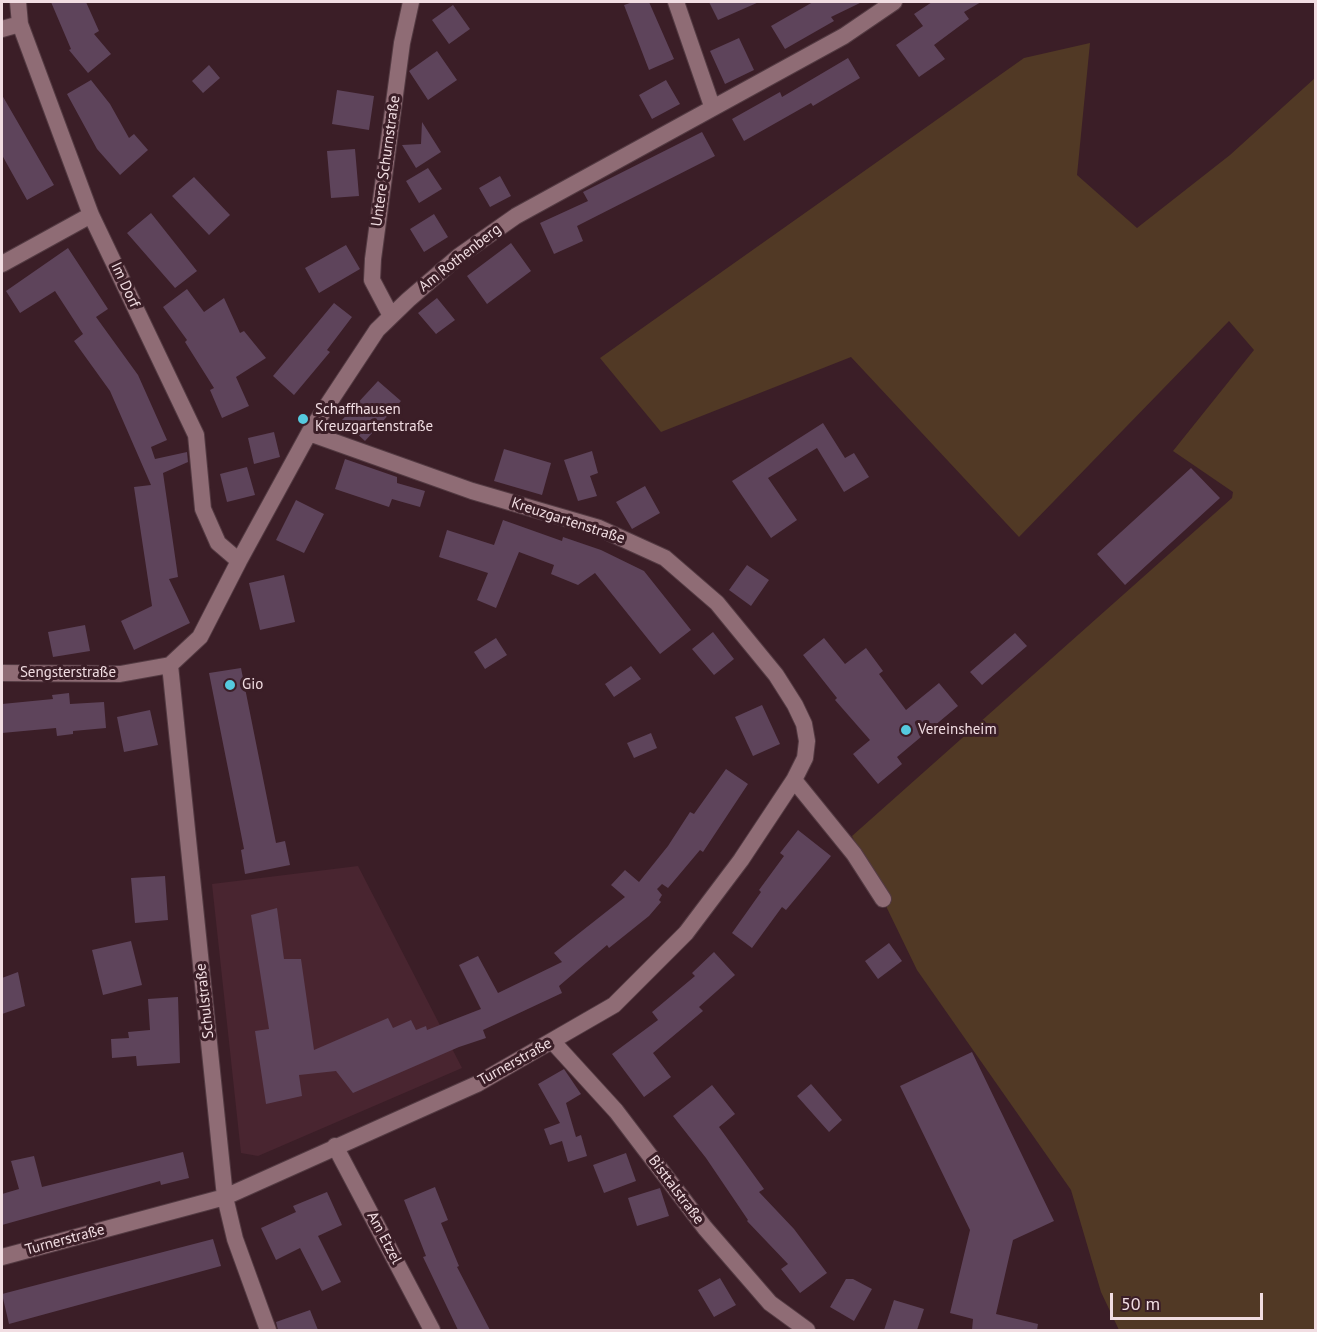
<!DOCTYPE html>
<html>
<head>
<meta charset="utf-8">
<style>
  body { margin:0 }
  #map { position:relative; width:1317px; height:1332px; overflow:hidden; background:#3b1e27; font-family:"PT Sans",sans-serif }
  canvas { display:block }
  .frame { position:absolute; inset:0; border:3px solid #f1dde2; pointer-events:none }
  .scale { position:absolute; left:1110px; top:1293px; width:153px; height:27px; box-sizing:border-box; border:3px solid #f1dde2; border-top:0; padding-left:8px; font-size:18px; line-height:21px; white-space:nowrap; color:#f1dde2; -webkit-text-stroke:4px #3b1e27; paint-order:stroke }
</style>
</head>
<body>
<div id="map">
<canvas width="1317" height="1332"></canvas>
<div class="frame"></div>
<div class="scale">50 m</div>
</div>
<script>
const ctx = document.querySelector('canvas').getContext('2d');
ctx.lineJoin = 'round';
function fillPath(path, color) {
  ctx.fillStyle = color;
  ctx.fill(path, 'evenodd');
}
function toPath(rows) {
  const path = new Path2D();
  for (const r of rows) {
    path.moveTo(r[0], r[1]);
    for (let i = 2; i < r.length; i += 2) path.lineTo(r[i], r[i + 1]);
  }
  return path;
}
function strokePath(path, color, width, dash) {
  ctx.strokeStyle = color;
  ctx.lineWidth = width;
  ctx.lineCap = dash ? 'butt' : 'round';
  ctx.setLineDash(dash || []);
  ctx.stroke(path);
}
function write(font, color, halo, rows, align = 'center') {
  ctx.font = font + ' "PT Sans",sans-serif';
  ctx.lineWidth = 6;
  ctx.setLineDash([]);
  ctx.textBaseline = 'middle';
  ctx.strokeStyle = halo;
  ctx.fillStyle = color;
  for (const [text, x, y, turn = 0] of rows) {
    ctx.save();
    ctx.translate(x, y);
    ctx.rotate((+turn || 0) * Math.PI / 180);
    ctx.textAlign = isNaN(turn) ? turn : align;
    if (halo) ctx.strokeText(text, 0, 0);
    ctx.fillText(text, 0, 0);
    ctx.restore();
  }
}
const built = toPath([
  [358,866,462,1068,258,1156,241,1153,212,884]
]);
const green = toPath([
  [1090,43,1077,175,1137,228,1230,155,1315,78,1315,1330,1119,1330,1101,1292,1071,1190,917,970,852,836,1232,498,1233,492,1173,451,1254,350,1229,321,1019,537,851,357,661,432,600,358,1024,58]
]);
const building = toPath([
  [51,2,86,2,99,31,94,34,111,54,88,73,69,50,71,49],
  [633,2,649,2,674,59,649,70,624,5],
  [709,2,759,2,718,20],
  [813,2,862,2,831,17,834,21,785,49,771,26],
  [932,2,981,2,964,12,969,19,934,45,945,59,919,77,896,45,923,26,914,14],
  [453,5,470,29,449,44,432,20],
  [739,38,754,70,725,84,710,51],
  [437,51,457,80,428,100,409,71],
  [848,58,860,78,813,106,811,103,744,141,732,119,780,92,782,97],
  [209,65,220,78,203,93,192,81],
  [91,80,110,104,129,138,134,134,148,150,120,175,97,149,67,94],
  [666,80,680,104,652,119,639,95],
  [337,90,374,96,369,130,332,124],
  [2,95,54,185,27,200,2,155],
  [422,122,441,152,416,168,402,145,421,144],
  [702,132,715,156,577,226,583,241,554,254,540,223,588,201,583,192],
  [355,149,359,196,331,198,327,151],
  [428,168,442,189,419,203,406,181],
  [500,176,511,196,490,207,479,188],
  [194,177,230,215,209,235,172,196],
  [151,213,197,271,175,288,127,233],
  [434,214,448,237,424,252,410,229],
  [511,243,531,271,487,304,467,276],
  [346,245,360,269,319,293,305,268],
  [68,248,108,309,96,317,138,375,167,440,151,447,155,459,187,452,188,462,163,473,178,577,169,579,190,623,134,650,121,621,152,606,134,487,151,485,110,391,74,341,83,334,55,291,20,313,6,291],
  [187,289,204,312,224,298,240,333,244,331,266,358,236,377,249,406,222,418,210,390,214,388,185,342,187,340,163,307],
  [437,298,455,320,436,334,418,313],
  [334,303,352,317,327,350,330,352,294,395,273,376],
  [378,381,401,401,365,441,342,420],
  [823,423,845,458,854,453,869,477,844,492,817,448,768,478,797,520,771,538,732,481],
  [274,432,280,457,254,464,248,438],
  [504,449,551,463,542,495,494,481],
  [592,451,598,473,590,476,597,496,578,501,564,460],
  [345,459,397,477,397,483,425,491,420,507,392,499,389,507,335,489],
  [247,467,255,495,227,502,220,474],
  [1191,468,1220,498,1125,585,1097,554],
  [645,486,660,513,632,529,616,502],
  [296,500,324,514,304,553,276,540],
  [503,520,562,541,563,537,601,550,644,571,691,630,660,654,595,573,578,585,551,574,554,565,519,552,496,608,477,600,488,573,439,557,447,530,494,545],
  [747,565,769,580,751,606,729,590],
  [284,575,295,622,260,630,249,583],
  [85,625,90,651,53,657,48,632],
  [713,632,734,659,714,675,692,649],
  [1015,633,1027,646,982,685,970,672],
  [496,638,507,655,485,669,474,652],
  [824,638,845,664,866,648,883,671,879,674,906,710,939,683,958,706,897,757,902,764,878,784,853,754,870,740,835,700,837,698,803,655],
  [631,666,641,679,614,697,605,684],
  [241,668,276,843,285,841,290,865,245,874,241,850,244,849,209,673],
  [69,693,70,704,104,702,106,728,73,731,73,734,57,736,56,728,2,733,2,704,53,699,52,695],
  [762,705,780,744,753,756,735,717],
  [150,710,158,745,124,752,117,717],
  [651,733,657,748,634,758,627,743],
  [726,769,748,784,703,852,700,850,668,888,662,884,657,889,662,895,659,900,661,902,649,916,609,948,607,945,559,986,562,993,483,1030,486,1038,459,1047,353,1093,336,1071,299,1075,302,1096,266,1104,255,1031,269,1029,251,915,277,908,284,959,301,959,314,1050,388,1018,393,1028,411,1020,416,1030,426,1026,427,1030,481,1009,459,965,478,956,498,993,562,962,554,953,625,897,611,885,625,870,639,882,668,846,690,812,694,814],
  [798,830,831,856,786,910,782,907,752,948,732,933,761,892,759,890,784,856,780,853],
  [165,876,168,920,135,923,131,878],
  [131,941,142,985,103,995,92,950],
  [889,943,902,961,878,979,865,961],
  [714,952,735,975,699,1007,703,1011,653,1053,671,1077,644,1097,612,1054,658,1020,652,1012,695,976,692,973],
  [18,972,25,1006,2,1014,2,978],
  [178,997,180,1063,137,1066,136,1056,112,1058,111,1039,129,1038,128,1032,150,1030,148,999],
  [972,1052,1054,1221,1013,1240,996,1314,1038,1324,1037,1330,972,1330,973,1319,950,1313,970,1230,900,1086],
  [564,1069,581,1094,566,1103,576,1137,581,1135,587,1156,568,1162,562,1141,550,1145,544,1129,560,1123,538,1084],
  [811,1084,842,1120,829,1132,797,1096],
  [712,1085,735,1114,719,1127,764,1189,759,1192,794,1229,827,1273,800,1293,781,1269,788,1264,747,1221,748,1220,706,1158,673,1116],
  [183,1152,189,1178,161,1185,160,1181,2,1225,2,1194,19,1189,11,1161,34,1156,42,1187],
  [626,1153,636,1181,604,1193,593,1165],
  [435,1187,448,1220,441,1223,459,1266,457,1267,490,1330,458,1330,423,1257,426,1256,404,1200],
  [660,1188,669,1216,637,1226,628,1198],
  [327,1192,342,1225,318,1236,341,1282,322,1291,300,1248,276,1260,261,1228,296,1212,293,1206],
  [213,1239,221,1266,9,1324,2,1294],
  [720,1278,736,1305,714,1317,698,1290],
  [846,1279,853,1279,872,1289,854,1321,830,1307],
  [894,1300,924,1309,917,1330,884,1330],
  [310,1310,318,1330,278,1330,276,1322]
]);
const minor = toPath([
  [18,2,20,24,91,215,196,435,203,509,218,543,239,561],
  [676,2,712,106],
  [2,29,20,24],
  [2,264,91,215],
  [391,316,372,280,373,259,402,43,411,2],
  [309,433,472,491,599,528,665,558,717,603,776,675,795,705,804,724,807,741,805,758,794,780],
  [170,665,200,637,239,561,309,433,377,330,408,300,459,256,516,216,844,36,894,2],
  [170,665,225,1197,235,1239,268,1330],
  [2,673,120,674,170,665],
  [553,1042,616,1111,705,1228,770,1303,807,1330],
  [335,1146,432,1330],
  [2,1257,225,1197,477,1084,614,1005,686,933,741,860,794,780,854,854,883,899]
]);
const markers = [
  [303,419,6,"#55cadf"],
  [230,685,6,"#55cadf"],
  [906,730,6,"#55cadf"]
];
const streetNames = [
  ["Untere Schurnstraße",386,161,-82],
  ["Am Rothenberg",460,258,-38],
  ["Im Dorf",125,285,65],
  ["Kreuzgartenstraße",568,521,18],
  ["Sengsterstraße",68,673],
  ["Schulstraße",205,1001,-96],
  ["Turnerstraße",515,1062,-29],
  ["Bisttalstraße",676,1190,53],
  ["Am Etzel",384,1238,62],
  ["Turnerstraße",65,1240,-15]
];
const poiNames = [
  ["Schaffhausen",315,410],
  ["Kreuzgartenstraße",315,427],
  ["Gio",242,685],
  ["Vereinsheim",918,730]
];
fillPath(built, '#492530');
fillPath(green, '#513925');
fillPath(building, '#5e445b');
strokePath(minor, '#533a42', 18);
strokePath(minor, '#8f6c75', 16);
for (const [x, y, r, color] of markers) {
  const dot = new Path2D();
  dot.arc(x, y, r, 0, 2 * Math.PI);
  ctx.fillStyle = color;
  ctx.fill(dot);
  strokePath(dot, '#3b1e27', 2);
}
write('15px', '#f1dde2', '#3b1e27', streetNames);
write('15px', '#f1dde2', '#3b1e27', poiNames, 'left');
</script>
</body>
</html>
